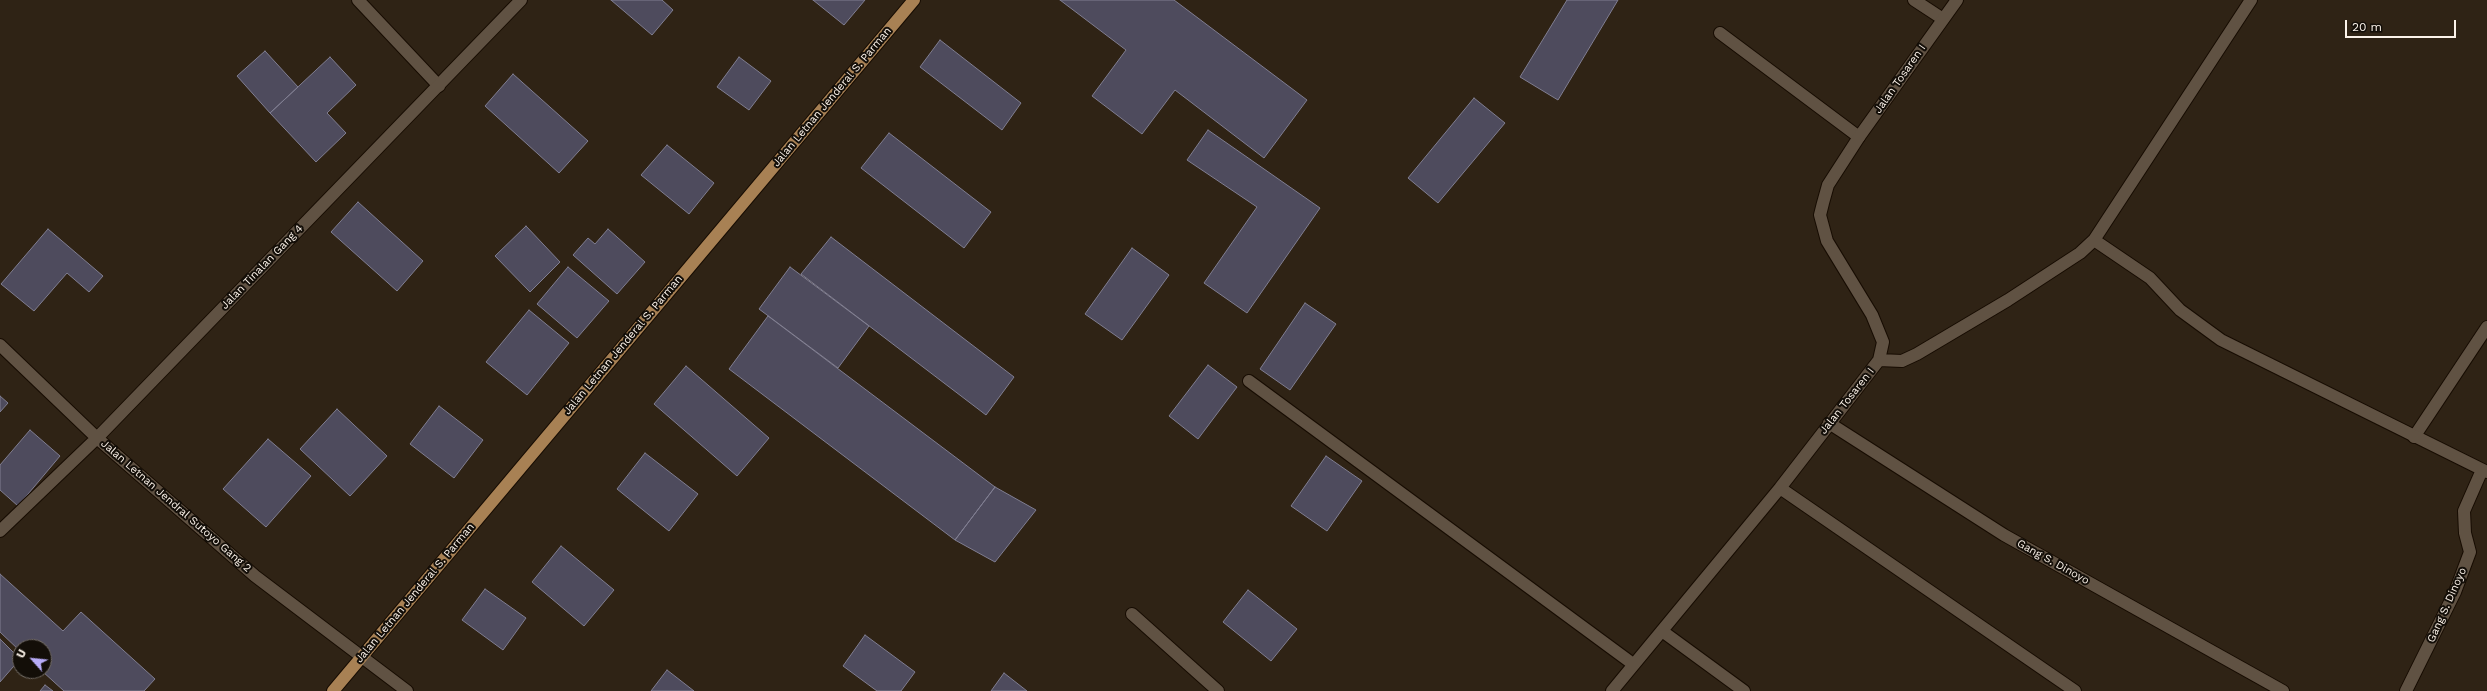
<!DOCTYPE html>
<html>
<head>
<meta charset="utf-8">
<style>
  body { margin:0 }
  #map { position:relative; width:2487px; height:691px; overflow:hidden; background:#2f2315; font-family:"Work Sans",sans-serif }
  canvas { display:block }
  .north { position:absolute; left:12px; top:639px; width:40px; height:40px; box-sizing:border-box; background:#130e08; border:1px solid #706962; border-radius:50%; rotate:297deg; font-size:11px; font-weight:700; line-height:16px; text-align:center; color:#fbf2e9 }
  .north::after { content:''; display:block; margin:auto; width:14px; height:18px; background:#b7abf8; clip-path:polygon(50% 0,100% 100%,50% 72%,0 100%) }
  .scale { position:absolute; left:2345px; top:20px; width:111px; height:18px; box-sizing:border-box; border:2px solid #fbf2e9; border-top:0; padding-left:5px; font-size:12px; line-height:14px; white-space:nowrap; color:#fbf2e9; -webkit-text-stroke:3px #130e08; paint-order:stroke }
</style>
</head>
<body>
<div id="map">
<canvas width="2487" height="691"></canvas>
<div class="north">U</div>
<div class="scale">20 m</div>
</div>
<script>
const ctx = document.querySelector('canvas').getContext('2d');
ctx.lineJoin = 'round';
function fillPath(path, color) {
  ctx.fillStyle = color;
  ctx.fill(path, 'evenodd');
}
function toPath(rows) {
  const path = new Path2D();
  for (const r of rows) {
    path.moveTo(r[0], r[1]);
    for (let i = 2; i < r.length; i += 2) path.lineTo(r[i], r[i + 1]);
  }
  return path;
}
function strokePath(path, color, width, dash) {
  ctx.strokeStyle = color;
  ctx.lineWidth = width;
  ctx.lineCap = dash ? 'butt' : 'round';
  ctx.setLineDash(dash || []);
  ctx.stroke(path);
}
function write(font, color, halo, rows, align = 'center') {
  ctx.font = font + ' "Work Sans",sans-serif';
  ctx.lineWidth = 4;
  ctx.setLineDash([]);
  ctx.textBaseline = 'middle';
  ctx.strokeStyle = halo;
  ctx.fillStyle = color;
  for (const [text, x, y, turn = 0] of rows) {
    ctx.save();
    ctx.translate(x, y);
    ctx.rotate((+turn || 0) * Math.PI / 180);
    ctx.textAlign = isNaN(turn) ? turn : align;
    if (halo) ctx.strokeText(text, 0, 0);
    ctx.fillText(text, 0, 0);
    ctx.restore();
  }
}
const building = toPath([
  [611,0,662,0,673,10,652,35,611,0],
  [813,0,865,0,844,25,813,0],
  [1060,0,1174,0,1307,100,1264,158,1175,90,1142,134,1092,96,1126,50,1060,0],
  [1567,0,1618,0,1558,100,1520,77,1567,0],
  [940,40,1021,103,1002,130,920,67,940,40],
  [265,51,298,87,270,113,237,76,265,51],
  [330,57,356,85,327,113,346,133,316,162,270,113,330,57],
  [739,57,771,81,749,110,717,87,739,57],
  [513,74,588,141,559,173,485,106,513,74],
  [1474,98,1505,123,1438,203,1408,178,1474,98],
  [1208,130,1320,208,1247,313,1204,283,1257,207,1187,160,1208,130],
  [889,133,991,212,964,248,861,168,889,133],
  [667,145,714,183,689,214,641,175,667,145],
  [358,202,423,261,397,291,331,232,358,202],
  [526,226,560,262,530,292,495,256,526,226],
  [48,229,103,276,89,292,67,273,34,311,1,284,48,229],
  [608,229,645,262,617,294,573,255,588,238,595,244,608,229],
  [831,237,1014,377,986,415,801,274,831,237],
  [1132,248,1169,275,1122,340,1085,314,1132,248],
  [568,267,609,301,577,338,537,304,568,267],
  [790,267,869,326,838,368,759,309,790,267],
  [1305,303,1336,324,1290,390,1260,369,1305,303],
  [529,310,569,343,527,395,486,362,529,310],
  [768,316,995,487,955,540,729,369,768,316],
  [1208,365,1237,387,1198,439,1169,416,1208,365],
  [686,366,769,438,737,476,654,404,686,366],
  [0,396,8,403,0,412,0,396],
  [439,406,483,440,454,478,410,444,439,406],
  [337,409,387,456,350,496,300,449,337,409],
  [30,430,60,456,18,506,0,490,0,465,30,430],
  [268,439,311,476,266,527,223,489,268,439],
  [645,453,698,494,669,531,617,489,645,453],
  [1326,456,1362,481,1327,531,1291,506,1326,456],
  [995,487,1036,510,995,562,955,540,995,487],
  [561,546,614,590,584,626,532,582,561,546],
  [0,574,63,631,81,612,155,679,144,691,64,691,42,671,44,647,20,647,20,651,0,632,0,574],
  [485,589,526,618,503,650,462,620,485,589],
  [1248,590,1297,629,1271,661,1223,622,1248,590],
  [865,635,915,672,901,691,877,691,843,666,865,635],
  [0,639,20,659,0,682,0,639],
  [667,670,694,691,651,691,667,670],
  [1004,673,1027,691,991,691,1004,673],
  [45,685,53,691,40,691,45,685]
]);
const service = toPath([
  [358,0,439,86],
  [1914,0,1943,19],
  [1720,33,1859,137],
  [2414,437,2487,327]
]);
const minor = toPath([
  [2094,240,2150,278,2180,310,2221,340,2487,472],
  [0,345,97,438,255,576,407,691],
  [1879,360,1902,361,1917,354,2008,300,2080,253,2094,240,2251,0],
  [1249,381,1633,664],
  [1829,423,2004,535,2283,691],
  [1780,488,2075,691],
  [0,531,97,438,521,0],
  [1132,614,1218,691],
  [1662,631,1744,691],
  [1612,691,1780,488,1879,360,1883,342,1872,315,1827,241,1820,215,1823,203,1828,185,1859,137,1957,0],
  [2406,691,2455,592,2470,552,2465,533,2464,511,2482,470]
]);
const primary = toPath([
  [333,691,914,0]
]);
const streetNames = [
  ["Jalan Tosaren I",1900,79,-55],
  ["Jalan Letnan Jenderal S. Parman",832,97,-50],
  ["Jalan Tinalan Gang 4",262,267,-46],
  ["Jalan Letnan Jenderal S. Parman",623,345,-50],
  ["Jalan Tosaren I",1847,401,-52],
  ["Jalan Letnan Jendral Sutoyo Gang 2",176,506,41],
  ["Gang S. Dinoyo",2053,562,29],
  ["Jalan Letnan Jenderal S. Parman",415,593,-50],
  ["Gang S. Dinoyo",2447,605,-66]
];
fillPath(building, '#4e4b5d');
strokePath(building, '#807e91', 1);
strokePath(service, '#170c02', 14);
strokePath(minor, '#170c02', 14);
strokePath(primary, '#170c02', 14);
strokePath(service, '#605243', 12);
strokePath(minor, '#605243', 12);
strokePath(primary, '#a88154', 12);
write('11px', '#fbf2e9', '#130e08', streetNames);
</script>
</body>
</html>
